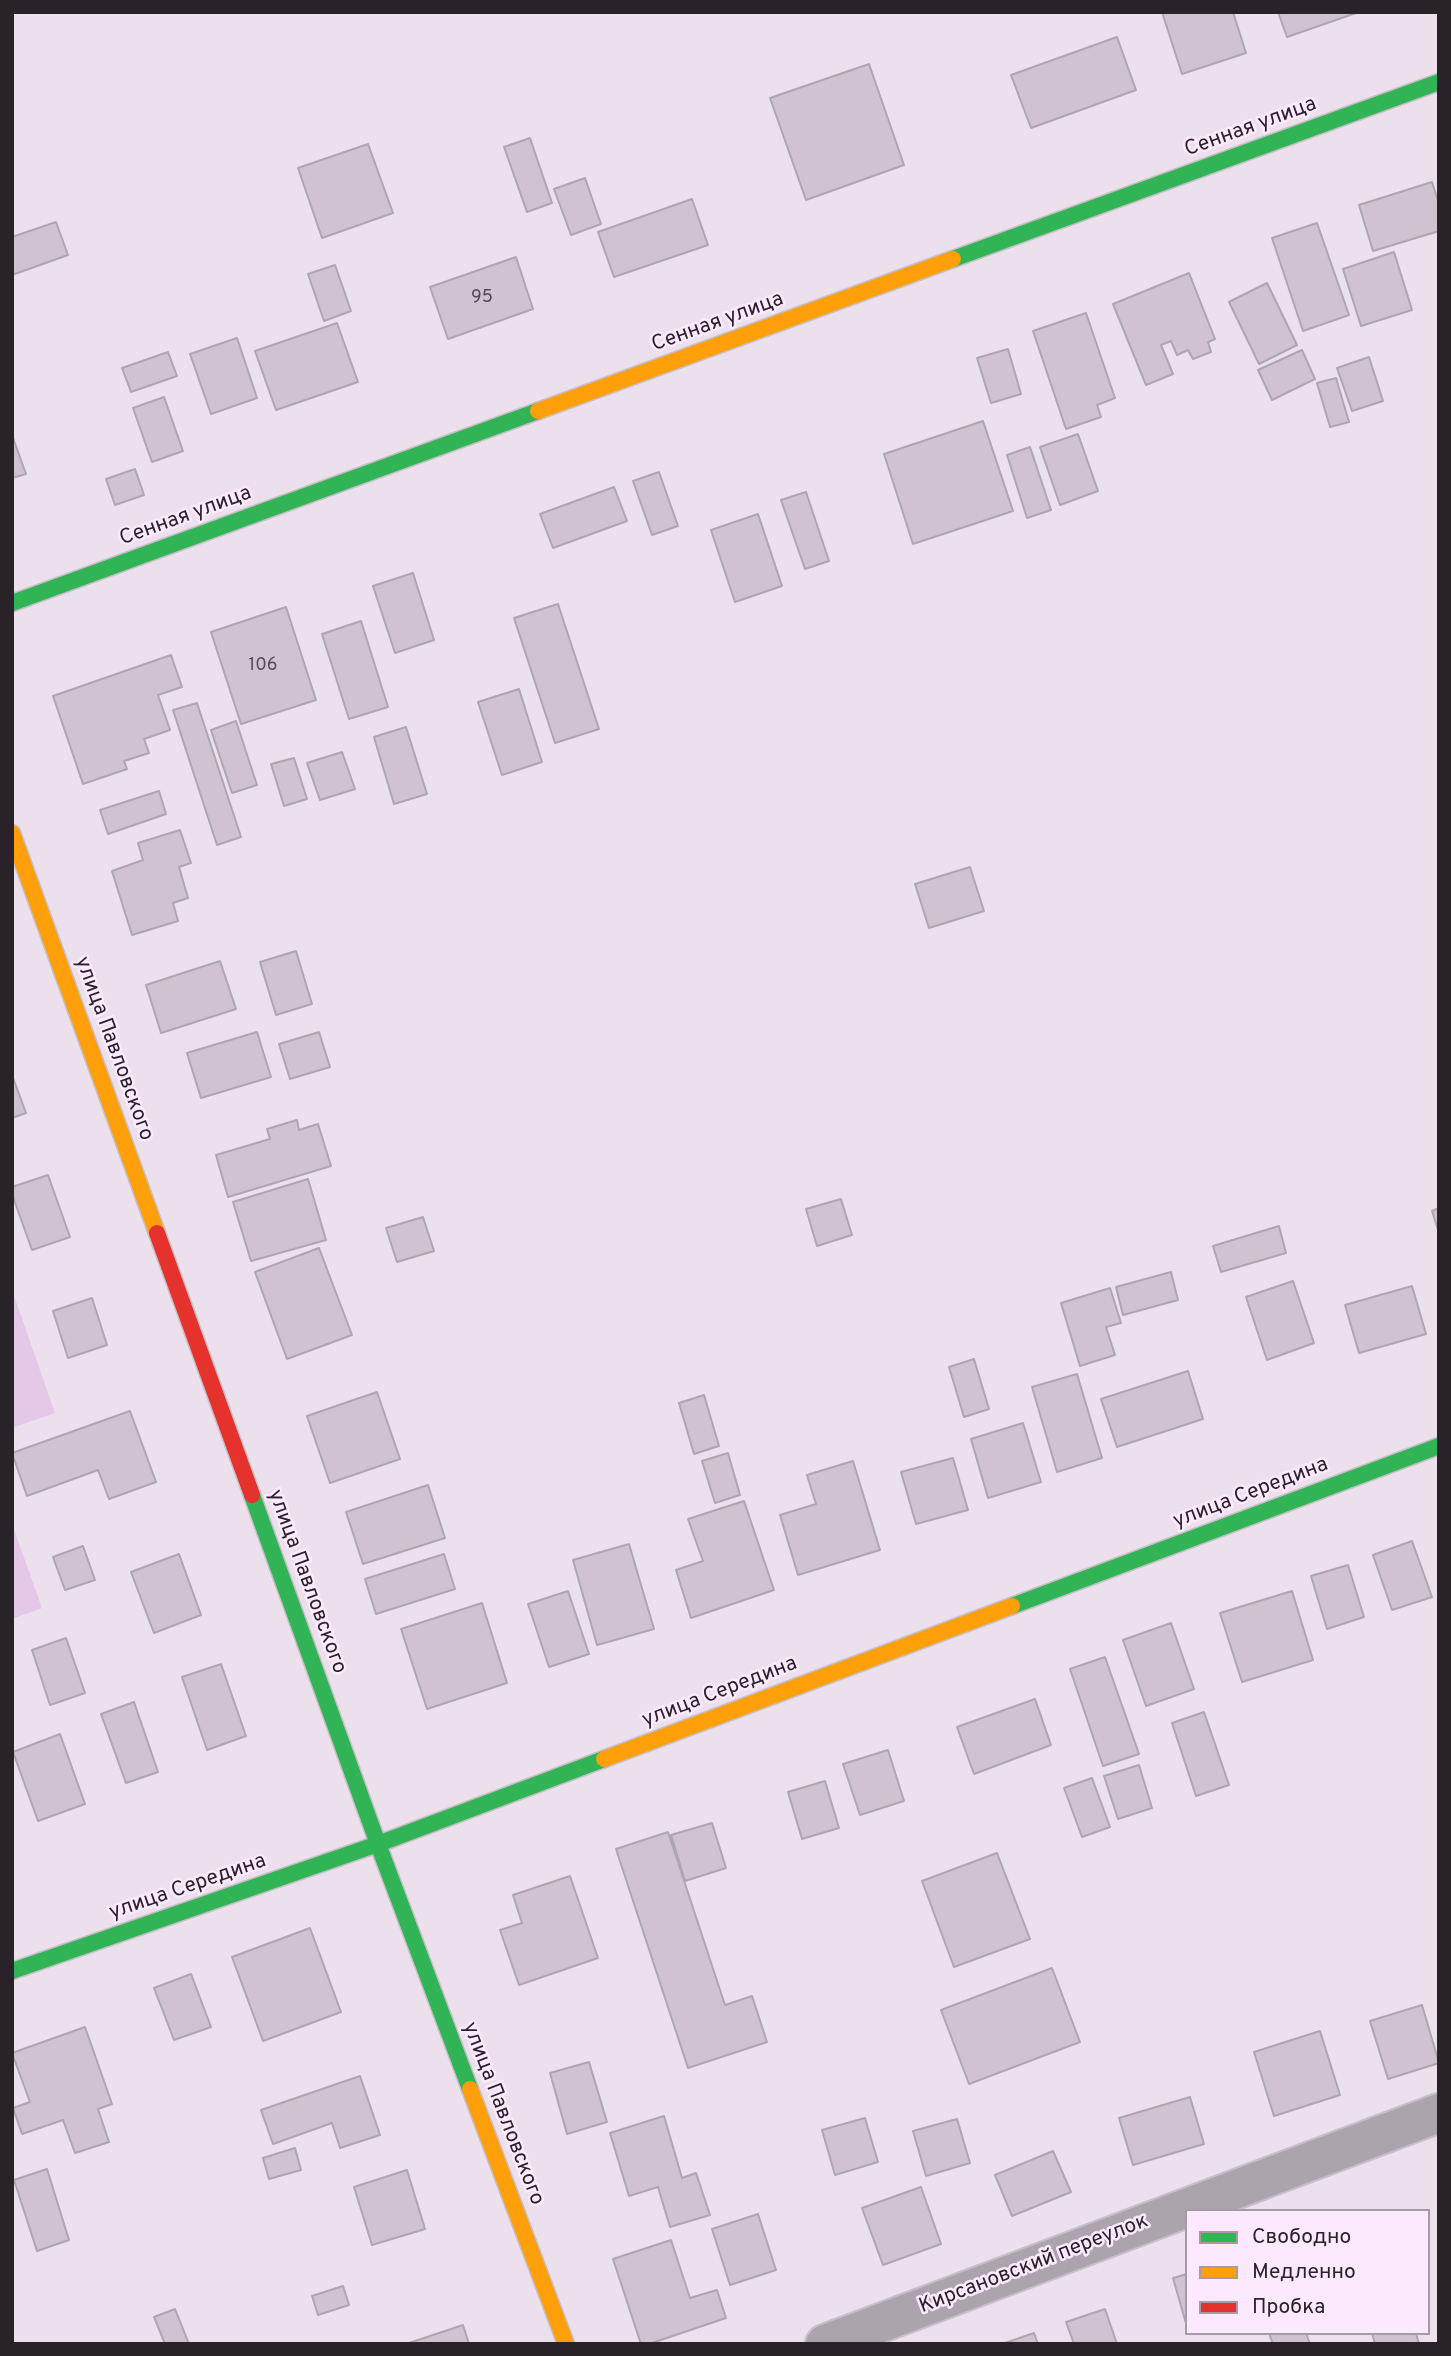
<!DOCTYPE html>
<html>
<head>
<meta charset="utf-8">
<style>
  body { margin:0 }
  #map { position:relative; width:1451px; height:2356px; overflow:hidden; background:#ebe0ec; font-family:Overpass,sans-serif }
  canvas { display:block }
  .frame { position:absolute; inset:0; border:14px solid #292229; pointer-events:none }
  .legend { position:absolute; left:1185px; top:2209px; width:245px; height:126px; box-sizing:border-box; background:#fce9fe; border:2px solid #a899a9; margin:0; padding:9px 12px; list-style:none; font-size:21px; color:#292229 }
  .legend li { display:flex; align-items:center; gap:14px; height:35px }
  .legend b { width:35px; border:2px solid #a899a9 }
</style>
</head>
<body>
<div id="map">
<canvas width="1451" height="2356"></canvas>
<div class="frame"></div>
<ul class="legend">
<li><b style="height:9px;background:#30b455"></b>Свободно</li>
<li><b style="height:9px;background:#ff9f0a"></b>Медленно</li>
<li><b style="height:9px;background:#e5322d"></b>Пробка</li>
</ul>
</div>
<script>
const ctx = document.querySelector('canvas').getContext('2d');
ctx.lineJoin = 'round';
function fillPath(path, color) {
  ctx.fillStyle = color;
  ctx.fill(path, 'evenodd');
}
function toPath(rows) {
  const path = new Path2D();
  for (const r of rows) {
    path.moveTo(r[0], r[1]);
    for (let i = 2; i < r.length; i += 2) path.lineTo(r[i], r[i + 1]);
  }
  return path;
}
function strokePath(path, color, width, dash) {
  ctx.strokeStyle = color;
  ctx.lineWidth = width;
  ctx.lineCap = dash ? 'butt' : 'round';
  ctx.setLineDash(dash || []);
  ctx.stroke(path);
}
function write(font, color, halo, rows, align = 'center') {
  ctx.font = font + ' Overpass,sans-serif';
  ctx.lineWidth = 5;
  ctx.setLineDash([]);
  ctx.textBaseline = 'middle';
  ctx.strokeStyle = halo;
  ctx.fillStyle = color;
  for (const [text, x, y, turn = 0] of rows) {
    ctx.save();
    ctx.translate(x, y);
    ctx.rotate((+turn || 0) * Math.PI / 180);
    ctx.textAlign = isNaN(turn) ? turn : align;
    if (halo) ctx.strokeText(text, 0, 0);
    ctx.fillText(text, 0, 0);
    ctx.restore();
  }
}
const green = toPath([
  [12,1290,55,1413,12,1428],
  [12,1524,42,1608,12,1619]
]);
const building = toPath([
  [1162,12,1233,12,1246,53,1182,74,1162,12],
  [1278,12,1359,12,1287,37,1278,12],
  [1117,37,1136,90,1031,128,1011,75,1117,37],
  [869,64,904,165,806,200,770,98,869,64],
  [530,138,552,203,527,212,504,147,530,138],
  [368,144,393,213,322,238,298,168,368,144],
  [585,178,601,224,571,235,554,189,585,178],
  [1432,182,1439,204,1439,231,1373,251,1359,205,1432,182],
  [692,199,708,245,614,277,598,232,692,199],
  [56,222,68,255,12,275,12,237,56,222],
  [1317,223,1349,315,1303,331,1272,238,1317,223],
  [1394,252,1412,310,1361,326,1343,269,1394,252],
  [516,257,533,309,448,339,430,287,516,257],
  [335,265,351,311,324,321,308,274,335,265],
  [1189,273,1215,339,1208,342,1211,352,1193,359,1188,350,1177,355,1171,341,1161,345,1173,374,1146,385,1113,304,1189,273],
  [1267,283,1297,345,1259,364,1229,302,1267,283],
  [1086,313,1115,398,1097,405,1101,417,1066,429,1033,331,1086,313],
  [337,323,358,382,276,410,255,351,337,323],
  [237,338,257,398,211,414,190,354,237,338],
  [1008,349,1021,394,991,403,977,358,1008,349],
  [1302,350,1315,379,1272,400,1258,370,1302,350],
  [168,352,177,376,131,392,122,368,168,352],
  [1369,357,1383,401,1352,411,1337,368,1369,357],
  [1336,378,1349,422,1330,427,1317,383,1336,378],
  [164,397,183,451,152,462,133,408,164,397],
  [983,421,1013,511,913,544,884,454,983,421],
  [1078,434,1098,491,1060,505,1040,447,1078,434],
  [12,435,26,474,12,478,12,435],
  [1030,447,1051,510,1027,518,1007,455,1030,447],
  [135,469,144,495,115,505,106,479,135,469],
  [659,472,678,526,652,535,633,481,659,472],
  [614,487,627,521,553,548,540,514,614,487],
  [806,492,829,561,805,569,781,500,806,492],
  [758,514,782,586,735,602,711,530,758,514],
  [413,573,434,640,395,653,373,586,413,573],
  [558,604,599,729,555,743,514,618,558,604],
  [286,607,316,700,241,724,211,632,286,607],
  [361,621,388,707,349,719,322,634,361,621],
  [171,655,182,687,158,695,170,730,144,739,149,753,124,761,127,769,83,784,53,696,171,655],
  [519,689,542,762,502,775,478,702,519,689],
  [197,703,241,837,217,845,173,710,197,703],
  [236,721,257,785,232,793,211,730,236,721],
  [406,727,427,794,394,804,374,737,406,727],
  [342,752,355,789,320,800,307,763,342,752],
  [294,758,307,799,284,806,271,764,294,758],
  [159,791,166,814,108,834,100,810,159,791],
  [180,830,191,863,179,867,188,898,173,903,178,921,132,935,112,871,143,860,138,843,180,830],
  [970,867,984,911,929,928,915,884,970,867],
  [296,951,312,1004,276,1015,260,962,296,951],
  [220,961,236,1009,161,1033,146,985,220,961],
  [257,1032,271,1077,201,1098,187,1053,257,1032],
  [319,1032,330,1067,290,1079,279,1044,319,1032],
  [12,1075,26,1113,12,1118,12,1075],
  [297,1120,299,1130,318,1124,331,1166,228,1197,216,1155,270,1139,267,1129,297,1120],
  [48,1175,70,1237,32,1250,12,1194,12,1187,48,1175],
  [308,1179,326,1240,251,1261,233,1202,308,1179],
  [841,1199,852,1235,817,1246,806,1209,841,1199],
  [1439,1208,1439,1233,1432,1211,1439,1208],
  [423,1217,434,1251,397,1262,386,1228,423,1217],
  [1279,1226,1286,1253,1221,1272,1213,1246,1279,1226],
  [319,1248,352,1335,287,1359,255,1272,319,1248],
  [1171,1272,1178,1300,1123,1315,1116,1287,1171,1272],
  [1293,1281,1314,1343,1267,1360,1246,1297,1293,1281],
  [1412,1286,1426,1334,1359,1353,1345,1305,1412,1286],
  [1110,1288,1121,1323,1106,1327,1115,1355,1080,1366,1061,1303,1110,1288],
  [92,1298,107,1345,68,1358,53,1311,92,1298],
  [974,1359,989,1409,964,1417,949,1367,974,1359],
  [1188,1371,1203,1419,1117,1447,1101,1399,1188,1371],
  [1077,1374,1102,1458,1057,1472,1032,1387,1077,1374],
  [377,1392,400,1459,330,1483,307,1416,377,1392],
  [704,1395,719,1446,694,1454,679,1403,704,1395],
  [130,1411,156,1482,109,1499,98,1470,27,1496,12,1453,130,1411],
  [1023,1423,1041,1482,988,1498,971,1439,1023,1423],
  [728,1453,740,1495,715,1503,702,1461,728,1453],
  [953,1458,968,1510,916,1524,901,1472,953,1458],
  [853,1461,880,1550,798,1575,780,1515,816,1504,807,1475,853,1461],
  [428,1485,445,1538,363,1564,346,1512,428,1485],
  [744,1501,774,1590,691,1618,676,1570,703,1561,688,1519,744,1501],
  [1412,1541,1432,1597,1392,1610,1373,1555,1412,1541],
  [629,1544,654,1629,597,1645,573,1560,629,1544],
  [83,1546,95,1580,65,1590,53,1557,83,1546],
  [179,1554,201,1615,154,1633,131,1572,179,1554],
  [444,1554,455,1589,376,1614,365,1579,444,1554],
  [1348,1565,1364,1617,1327,1629,1311,1576,1348,1565],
  [568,1591,589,1654,549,1667,528,1604,568,1591],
  [1292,1591,1313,1660,1242,1682,1220,1613,1292,1591],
  [482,1603,507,1683,427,1709,401,1629,482,1603],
  [1171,1623,1194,1689,1146,1706,1123,1640,1171,1623],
  [66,1638,85,1693,50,1705,32,1650,66,1638],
  [1105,1657,1139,1754,1103,1766,1070,1669,1105,1657],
  [221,1664,246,1736,207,1750,182,1677,221,1664],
  [1035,1699,1051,1745,974,1774,957,1727,1035,1699],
  [134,1702,158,1772,126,1783,101,1714,134,1702],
  [1204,1712,1229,1785,1196,1796,1172,1723,1204,1712],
  [60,1734,85,1804,38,1821,13,1752,60,1734],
  [888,1750,904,1801,860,1815,843,1764,888,1750],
  [1139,1765,1152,1808,1118,1819,1104,1776,1139,1765],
  [1092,1778,1110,1827,1082,1837,1064,1788,1092,1778],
  [825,1781,839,1828,802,1839,788,1792,825,1781],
  [712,1823,726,1868,685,1881,671,1835,712,1823],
  [668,1832,725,2005,752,1996,767,2042,688,2068,616,1849,668,1832],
  [997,1853,1030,1939,954,1967,922,1881,997,1853],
  [570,1876,598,1958,519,1985,500,1930,522,1923,513,1895,570,1876],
  [310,1928,341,2012,263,2041,232,1957,310,1928],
  [1052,1968,1080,2042,969,2084,941,2010,1052,1968],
  [191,1974,211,2027,174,2040,154,1988,191,1974],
  [1422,2005,1439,2063,1388,2079,1370,2021,1422,2005],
  [85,2027,112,2104,98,2109,109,2142,75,2153,63,2120,22,2134,13,2108,30,2102,12,2053,85,2027],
  [1320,2031,1340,2095,1274,2116,1254,2052,1320,2031],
  [589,2062,607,2122,567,2134,550,2073,589,2062],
  [360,2076,380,2135,340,2148,332,2123,273,2144,261,2110,360,2076],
  [1190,2097,1204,2144,1133,2165,1119,2118,1190,2097],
  [664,2116,682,2178,696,2173,710,2215,670,2227,658,2187,629,2196,610,2133,664,2116],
  [865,2118,878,2162,835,2175,822,2130,865,2118],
  [957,2119,970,2163,926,2176,913,2131,957,2119],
  [295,2148,301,2170,269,2179,263,2158,295,2148],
  [1053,2151,1071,2192,1012,2216,995,2175,1053,2151],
  [47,2169,69,2240,37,2251,14,2180,47,2169],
  [407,2170,425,2229,372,2245,354,2187,407,2170],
  [921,2187,941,2244,883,2265,862,2208,921,2187],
  [758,2214,776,2270,730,2285,712,2229,758,2214],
  [671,2240,690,2298,717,2290,726,2318,649,2344,641,2344,613,2259,671,2240],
  [1187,2274,1187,2327,1173,2278,1187,2274],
  [343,2286,349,2305,318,2315,312,2296,343,2286],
  [175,2309,189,2344,165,2344,154,2317,175,2309],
  [1105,2309,1117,2344,1074,2344,1066,2322,1105,2309],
  [463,2325,469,2344,406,2344,463,2325],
  [1034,2333,1038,2344,1002,2344,1034,2333],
  [1269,2333,1306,2333,1310,2344,1273,2344,1269,2333],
  [1372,2333,1416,2333,1419,2344,1375,2344,1372,2333]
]);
const street = toPath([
  [825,2344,1439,2113]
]);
const fast = toPath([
  [953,259,1439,82],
  [12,603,538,411],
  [252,1495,378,1844,470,2089],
  [1012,1606,1439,1446],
  [12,1971,378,1844,604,1759]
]);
const slow = toPath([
  [538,411,953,259],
  [12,833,157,1233],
  [604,1759,1012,1606],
  [470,2089,566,2344]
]);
const jam = toPath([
  [157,1233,252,1495]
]);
const numberNames = [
  ["95",482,298],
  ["106",263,666]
];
const streetNames = [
  ["Сенная улица",1251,128,-20],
  ["Сенная улица",718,323,-20],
  ["Сенная улица",186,517,-20],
  ["улица Павловского",113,1049,70],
  ["улица Середина",1251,1494,-21],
  ["улица Павловского",306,1582,70],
  ["улица Середина",720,1693,-21],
  ["улица Середина",188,1888,-19],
  ["улица Павловского",502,2114,69],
  ["Кирсановский переулок",1034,2265,-21]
];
fillPath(green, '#e5c7e8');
fillPath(building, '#d1c2d2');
strokePath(building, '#aea6af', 2);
strokePath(street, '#c7bfc8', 42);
strokePath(fast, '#c7bfc8', 19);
strokePath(slow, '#c7bfc8', 19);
strokePath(jam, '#c7bfc8', 19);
strokePath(street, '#aba4ac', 38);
strokePath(fast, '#30b455', 16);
strokePath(slow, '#ff9f0a', 16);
strokePath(jam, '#e5322d', 16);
write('18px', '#534a53', null, numberNames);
write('21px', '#292229', '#fce9fe', streetNames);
</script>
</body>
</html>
